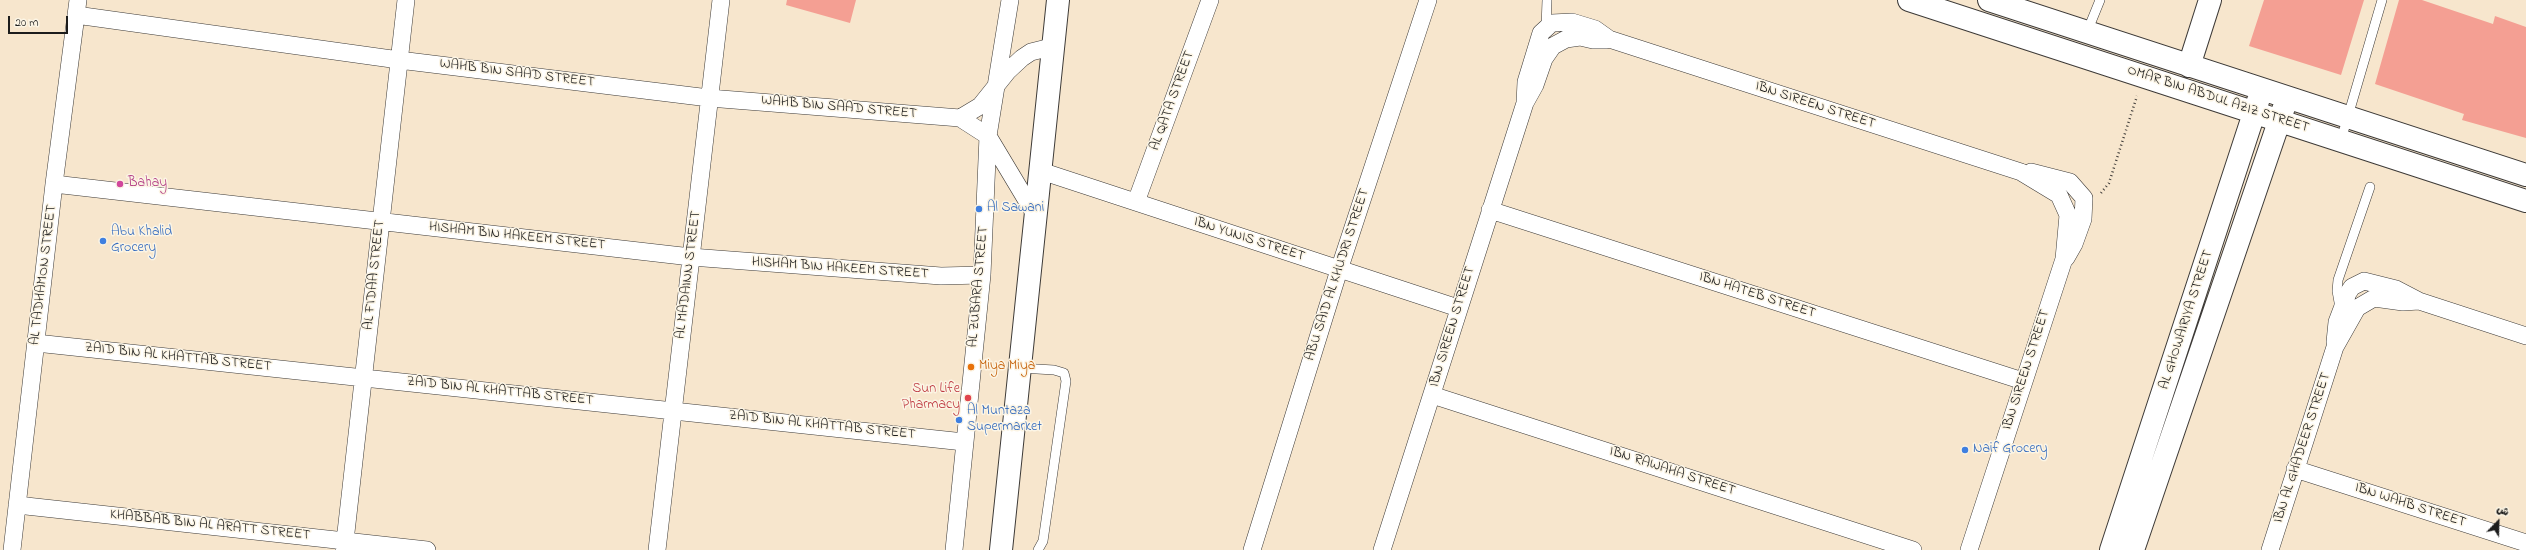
<!DOCTYPE html>
<html>
<head>
<meta charset="utf-8">
<style>
  body { margin:0 }
  #map { position:relative; width:2526px; height:550px; overflow:hidden; background:#f7e6cd; font-family:"Indie Flower","Playpen Sans Arabic",sans-serif }
  canvas { display:block }
  .north { position:absolute; left:2478px; top:502px; width:40px; height:40px; -webkit-text-stroke:3px #fcf5e5; paint-order:stroke; rotate:23deg; font-size:11px; font-weight:700; line-height:16px; text-align:center; color:#1c1c1c }
  .north::after { content:''; display:block; margin:auto; width:14px; height:18px; background:#1c1c1c; clip-path:polygon(50% 0,100% 100%,50% 72%,0 100%) }
  .scale { position:absolute; left:8px; top:16px; width:60px; height:18px; box-sizing:border-box; border:2px solid #1c1c1c; border-top:0; padding-left:5px; font-size:12px; line-height:14px; white-space:nowrap; color:#1c1c1c; -webkit-text-stroke:3px #fcf5e5; paint-order:stroke }
</style>
</head>
<body>
<div id="map">
<canvas width="2526" height="550"></canvas>
<div class="north">ش</div>
<div class="scale">20 m</div>
</div>
<script>
const ctx = document.querySelector('canvas').getContext('2d');
ctx.lineJoin = 'round';
function fillPath(path, color) {
  ctx.fillStyle = color;
  ctx.fill(path, 'evenodd');
}
function toPath(rows) {
  const path = new Path2D();
  for (const r of rows) {
    path.moveTo(r[0], r[1]);
    for (let i = 2; i < r.length; i += 2) path.lineTo(r[i], r[i + 1]);
  }
  return path;
}
function strokePath(path, color, width, dash) {
  ctx.strokeStyle = color;
  ctx.lineWidth = width;
  ctx.lineCap = dash ? 'butt' : 'round';
  ctx.setLineDash(dash || []);
  ctx.stroke(path);
}
function write(font, color, halo, rows, align = 'center') {
  ctx.font = font + ' "Indie Flower",sans-serif';
  ctx.lineWidth = 3;
  ctx.setLineDash([]);
  ctx.textBaseline = 'middle';
  ctx.strokeStyle = halo;
  ctx.fillStyle = color;
  for (const [text, x, y, turn = 0] of rows) {
    ctx.save();
    ctx.translate(x, y);
    ctx.rotate((+turn || 0) * Math.PI / 180);
    ctx.textAlign = isNaN(turn) ? turn : align;
    if (halo) ctx.strokeText(text, 0, 0);
    ctx.fillText(text, 0, 0);
    ctx.restore();
  }
}
const building = toPath([
  [787,0,856,0,850,23,786,5],
  [2264,0,2364,0,2341,75,2249,46],
  [2399,0,2422,0,2493,24,2495,16,2526,27,2526,138,2462,120,2464,114,2375,84]
]);
const path = toPath([
  [2101,193,2109,183,2137,96]
]);
const lane = toPath([
  [1546,28,1547,0],
  [2087,32,2100,0],
  [2341,140,2382,0],
  [2340,308,2337,291,2338,280,2370,187],
  [1020,368,1054,370,1064,373,1066,381,1043,541,1038,550]
]);
const street = toPath([
  [76,15,399,60,709,98,960,118,988,136,1036,216],
  [1525,103,1526,82,1541,33,1552,23,1572,22,1595,29,1609,39,2021,172,2059,195,2068,215,2064,259,1969,550],
  [960,118,980,106,1008,71,1022,58,1031,52,1051,47],
  [1041,171,1458,308],
  [2031,172,2070,182,2084,198,2083,219,2074,244,2066,258],
  [54,184,691,257,941,276,982,275],
  [1136,202,1210,0],
  [1490,210,2023,381],
  [2335,342,2337,322,2348,293,2352,287,2364,281,2396,289,2419,301,2526,336],
  [36,343,964,442],
  [1432,395,1913,550],
  [2295,469,2526,543],
  [17,505,427,550],
  [12,550,54,184,78,0],
  [344,550,406,0],
  [657,550,721,0],
  [954,550,982,275,988,136,1010,0],
  [1252,550,1339,270,1428,0],
  [1382,550,1525,103,1535,85,1544,59,1553,46,1566,39,1580,37,1593,40,1607,40],
  [2270,550,2335,347,2357,308,2374,298,2403,302,2419,301]
]);
const secondary = toPath([
  [1909,0,2526,201],
  [1989,0,2526,175],
  [2189,66,2210,0],
  [1001,550,1058,0],
  [2111,550,2259,98],
  [2133,550,2284,107]
]);
const markers = [
  [120,184,4,"#d1479c"],
  [979,209,4,"#3f7fe0"],
  [103,241,4,"#3f7fe0"],
  [971,367,4,"#e8710a"],
  [968,398,4,"#e0444e"],
  [959,420,4,"#3f7fe0"],
  [1965,450,4,"#3f7fe0"]
];
const streetNames = [
  ["WAHB BIN SAAD STREET",517,74,7],
  ["OMAR BIN ABDUL AZIZ STREET",2218,100,18],
  ["AL QATA STREET",1173,101,-70],
  ["IBN SIREEN STREET",1815,106,18],
  ["WAHB BIN SAAD STREET",839,108,5],
  ["HISHAM BIN HAKEEM STREET",517,237,6],
  ["IBN YUNIS STREET",1249,240,18],
  ["HISHAM BIN HAKEEM STREET",840,269,4],
  ["AL TADHAMON STREET",44,275,-83],
  ["AL FIDAA STREET",375,275,-84],
  ["AL MADAINN STREET",689,275,-83],
  ["ABU SAID AL KHUDRI STREET",1338,275,-72],
  ["AL ZUBARA STREET",979,287,-85],
  ["IBN HATEB STREET",1757,296,18],
  ["AL GHOWAIRIYA STREET",2187,320,-72],
  ["IBN SIREEN STREET",1453,327,-73],
  ["ZAID BIN AL KHATTAB STREET",178,358,6],
  ["IBN SIREEN STREET",2027,370,-72],
  ["ZAID BIN AL KHATTAB STREET",500,392,6],
  ["ZAID BIN AL KHATTAB STREET",822,426,6],
  ["IBN AL GHADEER STREET",2303,448,-72],
  ["IBN RAWAHA STREET",1672,472,18],
  ["IBN WAHB STREET",2410,506,18],
  ["KHABBAB BIN AL ARATT STREET",210,526,6]
];
const hotelNames = [
  ["Bahay",128,184]
];
const shopNames = [
  ["Al Sawani",987,209],
  ["Abu Khalid",111,233],
  ["Grocery",111,249],
  ["Al Muntaza",967,412],
  ["Supermarket",967,428],
  ["Naif Grocery",1973,450]
];
const foodNames = [
  ["Miya Miya",979,367]
];
const healthNames = [
  ["Sun Life",960,390],
  ["Pharmacy",960,406]
];
fillPath(building, '#f49f93');
strokePath(lane, '#3d3a37', 10);
strokePath(street, '#3d3a37', 18);
strokePath(secondary, '#3d3a37', 24);
strokePath(path, '#3d3a37', 2.5, [1, 3]);
strokePath(lane, '#fff', 9);
strokePath(street, '#fff', 17);
strokePath(secondary, '#fff', 22);
for (const [x, y, r, color] of markers) {
  const dot = new Path2D();
  dot.arc(x, y, r, 0, 2 * Math.PI);
  ctx.fillStyle = color;
  ctx.fill(dot);
  strokePath(dot, '#fcf5e5', 1.5);
}
write('14px', '#1c1c1c', '#fcf5e5', streetNames);
write('14px', '#b23c85', '#fcf5e5', hotelNames, 'left');
write('14px', '#366cbe', '#fcf5e5', shopNames, 'left');
write('14px', '#c56008', '#fcf5e5', foodNames, 'left');
write('14px', '#be3a42', '#fcf5e5', healthNames, 'right');
</script>
</body>
</html>
